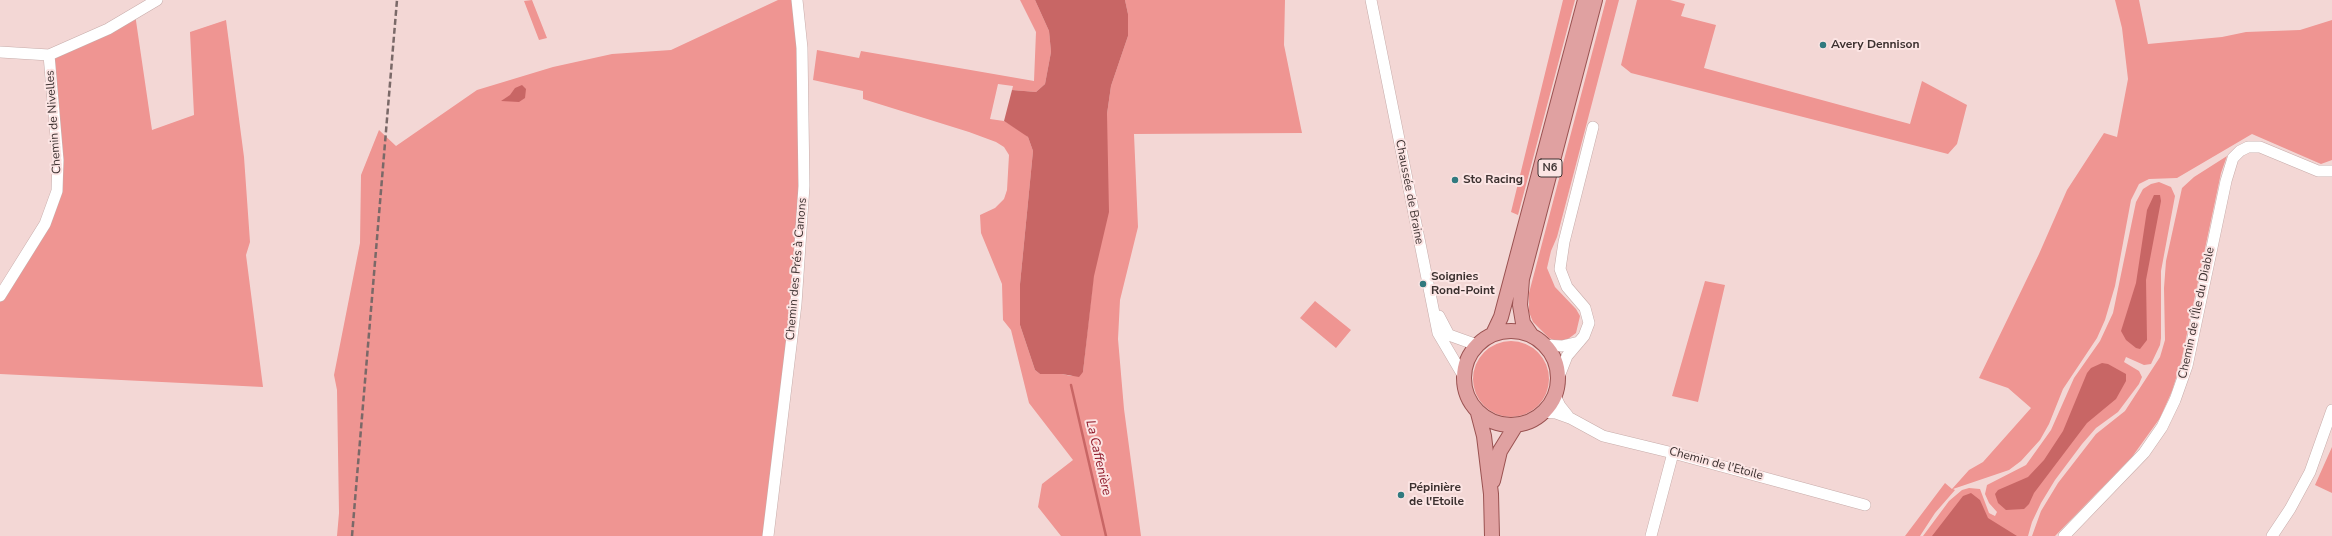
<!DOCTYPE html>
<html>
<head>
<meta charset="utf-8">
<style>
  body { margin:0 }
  canvas { display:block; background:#f3d7d5 }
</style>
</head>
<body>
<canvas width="2332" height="536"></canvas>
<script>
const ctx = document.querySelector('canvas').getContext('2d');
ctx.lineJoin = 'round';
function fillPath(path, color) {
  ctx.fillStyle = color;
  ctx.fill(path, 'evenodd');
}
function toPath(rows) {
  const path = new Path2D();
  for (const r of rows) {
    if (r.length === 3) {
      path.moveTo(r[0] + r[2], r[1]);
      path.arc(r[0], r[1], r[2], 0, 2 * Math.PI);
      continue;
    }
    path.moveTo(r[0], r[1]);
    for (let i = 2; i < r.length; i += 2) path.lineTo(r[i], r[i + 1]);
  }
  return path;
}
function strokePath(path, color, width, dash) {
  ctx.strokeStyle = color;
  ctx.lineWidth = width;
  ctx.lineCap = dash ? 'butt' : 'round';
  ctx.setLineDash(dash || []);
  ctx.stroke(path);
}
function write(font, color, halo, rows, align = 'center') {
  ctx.font = font + ' "Nunito Sans",sans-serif';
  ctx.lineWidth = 4;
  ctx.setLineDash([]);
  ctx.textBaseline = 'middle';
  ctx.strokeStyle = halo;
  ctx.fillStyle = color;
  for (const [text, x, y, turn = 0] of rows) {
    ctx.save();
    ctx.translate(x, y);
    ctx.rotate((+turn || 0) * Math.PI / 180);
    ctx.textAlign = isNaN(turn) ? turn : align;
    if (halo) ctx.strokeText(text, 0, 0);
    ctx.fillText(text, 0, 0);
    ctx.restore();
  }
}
const green = toPath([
  [532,0,547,38,539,40,524,1],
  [778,0,798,0,801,186,792,310,767,536,337,536,339,513,337,390,334,375,360,243,361,175,379,130,396,146,477,90,553,67,612,54,671,50],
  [1020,0,1035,0,1049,31,1051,52,1045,84,1036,92,1012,90,1013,86,998,84,990,119,1004,121,1024,133,1028,137,1033,151,1020,284,1020,325,1035,370,1040,374,1062,374,1071,376,1083,372,1107,152,1107,114,1111,86,1128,36,1128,14,1125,0,1285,0,1284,45,1302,133,1134,134,1138,227,1120,300,1118,339,1124,409,1141,536,1061,536,1038,507,1042,484,1073,460,1029,403,1011,330,1003,320,1002,284,981,233,980,215,995,208,1004,199,1007,190,1009,155,1004,147,996,142,969,132,863,99,863,91,813,80,817,50,859,58,861,51,1034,81,1036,32],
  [1563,0,1575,0,1518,215,1511,212],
  [1606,0,1619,0,1557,237,1551,251,1547,268,1555,287,1576,309,1580,316,1576,333,1568,339,1559,342,1549,338,1533,322,1529,312,1529,293],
  [1637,0,1670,0,1685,4,1681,16,1716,25,1704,68,1910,124,1922,81,1967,105,1957,144,1948,154,1631,73,1621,65],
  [2115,0,2139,0,2148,44,2222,37,2246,32,2300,30,2332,20,2332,160,2321,164,2252,134,2177,178,2149,179,2139,184,2131,200,2115,286,2105,320,2097,338,2063,389,2049,424,2040,440,2021,461,2009,470,1953,489,1955,490,1935,513,1920,536,1905,536,1945,483,1952,489,1969,470,1983,462,2031,408,2008,388,1979,378,2039,254,2067,190,2104,133,2117,137,2128,79,2122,28],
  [135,14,152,130,194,115,190,32,226,20,244,157,250,242,246,255,263,387,0,374,0,296,55,199,49,55],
  [2227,156,2221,173,2181,362,2172,391,2160,418,2132,457,2055,536,2032,536,2041,511,2058,483,2096,434,2125,411,2160,357,2165,340,2164,288,2166,261,2182,188,2194,177],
  [2159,182,2171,187,2175,196,2161,271,2161,338,2160,345,2151,364,2144,365,2126,357,2124,362,2139,371,2142,377,2139,384,2118,412,2096,428,2082,444,2055,480,2041,503,2032,522,2028,536,1923,536,1949,501,1962,490,1969,488,1980,489,1989,513,1995,516,1997,512,1989,503,1985,494,1987,485,2026,465,2051,430,2074,378,2100,341,2113,313,2136,202,2143,189,2151,184],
  [1705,281,1725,285,1698,402,1672,396],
  [1315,301,1351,330,1336,348,1300,318],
  [1511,379,38],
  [2332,447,2332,493,2315,485]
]);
const water = toPath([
  [1035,0,1125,0,1128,14,1128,36,1111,86,1107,114,1109,212,1094,276,1083,372,1079,377,1062,374,1040,374,1035,370,1020,325,1020,284,1033,151,1028,137,1004,121,1012,90,1036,92,1045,84,1051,52,1049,31],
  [522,85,526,89,525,98,519,102,501,101,510,95,515,88],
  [2154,195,2160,195,2161,201,2146,280,2147,340,2140,349,2136,348,2126,340,2121,331,2136,283,2147,210],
  [2102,363,2108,364,2126,374,2126,381,2116,399,2087,423,2034,493,2029,504,2024,509,2006,510,1998,503,1995,494,1998,490,2028,477,2044,460,2063,431,2087,373,2091,368],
  [1971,493,1980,500,1988,518,2017,536,1932,536,1963,496]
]);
const stream = toPath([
  [1071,385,1106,536]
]);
const minor = toPath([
  [1371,0,1438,333,1464,377],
  [0,52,49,55],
  [0,296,45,224,57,191,58,160,49,55,108,29,157,0],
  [1439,316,1449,335,1477,345],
  [1544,345,1562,346,1579,342],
  [1558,379,1567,356,1584,336,1589,323,1585,308,1567,287,1560,269,1564,242,1593,127],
  [1555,396,1560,406,1568,416],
  [1544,412,1556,413,1570,418,1603,436,1673,453,1865,505],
  [768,536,796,304,804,186,802,48,797,0],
  [1651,536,1673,453],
  [2064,536,2144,453,2162,427,2175,400,2187,366,2226,181,2233,158,2240,151,2248,147,2260,147,2318,171,2332,171],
  [2272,536,2290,509,2310,472,2332,410]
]);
const major = toPath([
  [1511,378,47],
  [1493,334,1501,317,1585,0],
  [1532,336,1523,323,1520,305,1522,279,1595,0],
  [1478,413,1484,436,1491,494,1492,536],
  [1493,481,1500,451,1516,425]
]);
const rail = toPath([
  [352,536,397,0]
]);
const markers = [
  [1823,45,4,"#317a7f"],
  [1455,180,4,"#317a7f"],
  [1423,284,4,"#317a7f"],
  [1401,495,4,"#317a7f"]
];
const shields = [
  [1550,168,24]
];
const shieldNames = [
  ["N6",1550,168]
];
const poiNames = [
  ["Avery Dennison",1831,45],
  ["Sto Racing",1463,180],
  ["Soignies",1431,277],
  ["Rond-Point",1431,291],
  ["Pépinière",1409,488],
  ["de l'Etoile",1409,502]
];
const streetNames = [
  ["Chemin de Nivelles",54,122,-94],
  ["Chaussée de Braine",1409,192,79],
  ["Chemin des Prés à Canons",797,269,-85],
  ["Chemin de l'Île du Diable",2197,313,-78],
  ["Chemin de l'Etoile",1716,464,15]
];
const waterNames = [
  ["La Caffenière",1098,458,77]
];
fillPath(green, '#ef9592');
fillPath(water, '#c86665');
strokePath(stream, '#c86665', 2.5);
strokePath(minor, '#c7acaa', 12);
strokePath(major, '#9a5251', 16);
strokePath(minor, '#fff', 11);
strokePath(major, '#e0a1a1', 14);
strokePath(rail, '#7a6968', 2.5, [6, 3]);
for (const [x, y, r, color] of markers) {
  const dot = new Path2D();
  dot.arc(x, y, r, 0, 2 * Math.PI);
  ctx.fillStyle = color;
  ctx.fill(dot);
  strokePath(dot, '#fce5e4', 1.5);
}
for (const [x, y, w] of shields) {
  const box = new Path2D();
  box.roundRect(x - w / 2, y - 9, w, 18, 3);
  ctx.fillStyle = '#fce5e4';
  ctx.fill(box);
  strokePath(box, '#3c3130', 1);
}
write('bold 11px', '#3c3130', null, shieldNames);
write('bold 12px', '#3c3130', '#fce5e4', poiNames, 'left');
write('12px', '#3c3130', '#fce5e4', streetNames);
write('italic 13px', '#890e1f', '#fce5e4', waterNames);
</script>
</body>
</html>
